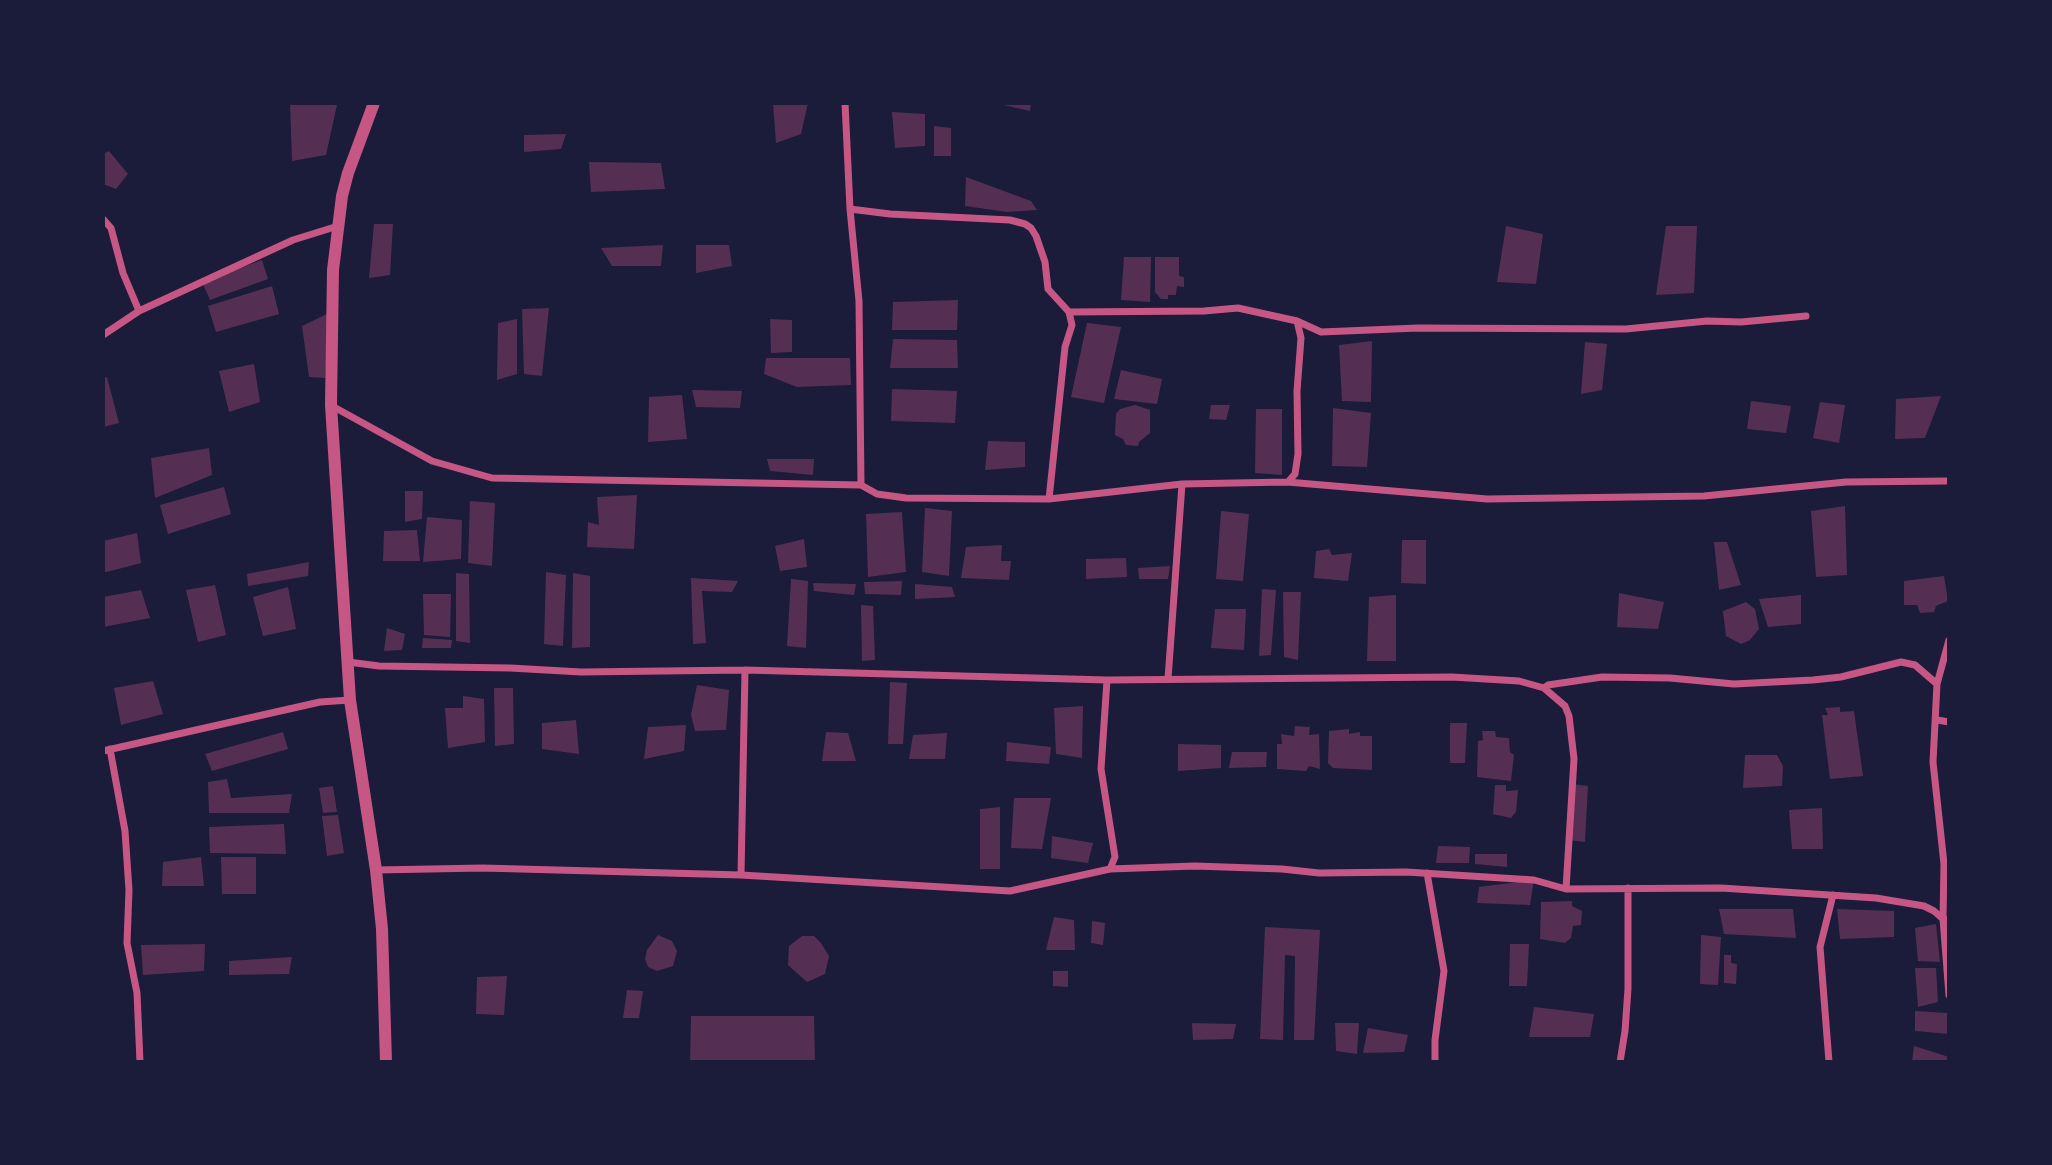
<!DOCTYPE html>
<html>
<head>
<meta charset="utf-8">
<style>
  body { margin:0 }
  #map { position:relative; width:2052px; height:1165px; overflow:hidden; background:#1b1b3a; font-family:"Asap Condensed",sans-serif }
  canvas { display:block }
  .frame { position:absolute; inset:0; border:105px solid #1b1b3a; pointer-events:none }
</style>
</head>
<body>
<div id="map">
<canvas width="2052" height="1165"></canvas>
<div class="frame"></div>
</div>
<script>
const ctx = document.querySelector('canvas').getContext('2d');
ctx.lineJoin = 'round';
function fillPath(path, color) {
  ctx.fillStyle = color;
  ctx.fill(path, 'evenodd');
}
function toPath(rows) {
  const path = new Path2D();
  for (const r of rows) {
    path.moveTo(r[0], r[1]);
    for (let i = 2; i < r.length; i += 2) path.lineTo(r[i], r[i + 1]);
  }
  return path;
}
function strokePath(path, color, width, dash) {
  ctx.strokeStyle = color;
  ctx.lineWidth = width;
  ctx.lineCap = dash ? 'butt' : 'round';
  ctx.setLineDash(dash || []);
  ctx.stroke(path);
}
const building = toPath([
  [290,103,337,105,326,155,292,161],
  [773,103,808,103,801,134,776,143],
  [995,103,1031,103,1030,111],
  [892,112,925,114,925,146,895,148],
  [934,126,951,128,951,156,934,156],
  [566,134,561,149,524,152,524,135],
  [109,151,128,174,116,189,103,184,103,154],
  [589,162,661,163,665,189,591,192],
  [966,177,1031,201,1037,210,1007,212,965,206],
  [374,224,393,224,390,275,369,278],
  [1506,226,1543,234,1536,284,1497,282],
  [1666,226,1697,226,1694,293,1656,295],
  [663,245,661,266,612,266,601,248],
  [696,245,729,245,732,266,696,273],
  [1124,257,1151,257,1150,302,1121,300],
  [1155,257,1179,257,1179,276,1184,277,1184,287,1177,286,1176,295,1168,295,1168,299,1161,299,1155,292],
  [262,260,268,279,210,300,202,282],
  [272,286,279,314,216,332,208,306],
  [958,300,957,330,892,330,893,302],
  [549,308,542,376,524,374,522,309],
  [331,312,325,378,309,377,302,326],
  [517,319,517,374,497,380,498,323],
  [770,319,792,320,792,352,771,353],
  [1087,323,1121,327,1104,403,1071,397],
  [893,339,957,340,958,368,890,368],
  [1372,341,1371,402,1342,401,1339,345],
  [1585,342,1607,344,1602,390,1581,394],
  [766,358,850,358,851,385,797,387,764,374],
  [254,364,260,402,229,412,219,371],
  [1121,370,1162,379,1157,404,1114,399],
  [107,377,119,423,103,427,103,378],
  [892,389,957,391,955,423,891,421],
  [692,390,742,391,740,408,696,407],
  [682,395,687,439,648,442,649,397],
  [1941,396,1925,438,1895,439,1896,399],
  [1751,401,1791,406,1786,433,1747,429],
  [1820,402,1845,405,1839,443,1813,438],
  [1135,405,1150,410,1150,433,1139,442,1138,446,1126,445,1123,439,1115,435,1116,414,1120,409],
  [1211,405,1230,405,1226,420,1209,419],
  [1333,408,1371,413,1367,467,1332,466],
  [1256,409,1282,409,1282,475,1255,473],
  [988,441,1025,442,1025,467,985,470],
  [209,448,212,475,155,498,151,458],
  [767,459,814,459,813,475,770,471],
  [224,487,231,514,168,534,160,505],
  [405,491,423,491,422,519,405,522],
  [637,495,634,549,587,547,588,522,599,525,597,497],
  [470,501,495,503,492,566,468,563],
  [1845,506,1847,575,1816,577,1811,511],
  [925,508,952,511,949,576,922,572],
  [1221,511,1249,514,1243,581,1216,579],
  [902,512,906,572,868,577,866,514],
  [427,517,462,520,461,559,423,562],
  [417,530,420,561,383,561,384,531],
  [137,533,141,563,103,573,103,541],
  [804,539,807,567,780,571,775,546],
  [1402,540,1426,540,1426,584,1401,583],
  [1714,542,1727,542,1741,585,1719,590],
  [1002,545,1001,561,1011,561,1009,580,961,578,966,547],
  [1329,549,1332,555,1352,553,1348,581,1314,578,1316,551],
  [1126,558,1127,577,1086,579,1086,559],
  [309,562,308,576,248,586,247,574],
  [1170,566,1168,579,1139,579,1138,568],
  [546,572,566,575,563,646,544,644],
  [456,573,469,574,470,643,456,641],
  [573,573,590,576,590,647,572,648],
  [1944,576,1948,601,1936,606,1934,612,1920,613,1917,605,1904,605,1904,581],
  [691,578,738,581,732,592,702,591,706,643,693,644],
  [791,579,808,581,806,648,787,646],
  [902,581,901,595,865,594,864,582],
  [813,583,856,584,854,595,814,591],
  [915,584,952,587,955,597,915,599],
  [215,585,226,635,198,642,186,590],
  [288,587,296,629,263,636,253,597],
  [1262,589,1276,590,1271,655,1259,656],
  [141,590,150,618,103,627,103,597],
  [1283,592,1301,592,1298,660,1284,657],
  [1619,593,1664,602,1658,629,1617,627],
  [423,594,451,594,450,637,424,635],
  [1396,595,1396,661,1367,661,1369,597],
  [1801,595,1801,624,1768,627,1759,599],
  [1746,602,1755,609,1759,629,1750,640,1741,644,1726,636,1723,611],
  [861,605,873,606,875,660,862,661],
  [1215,609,1246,609,1244,650,1211,648],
  [387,628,405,634,402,650,384,651],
  [423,638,452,640,451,648,422,648],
  [153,681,163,714,121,725,114,688],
  [890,682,907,683,903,744,888,744],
  [697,685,729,690,726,730,695,731,691,715],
  [494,688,513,688,514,744,495,746],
  [463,696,484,699,485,742,448,748,445,708,463,708],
  [1083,706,1082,758,1056,754,1054,708],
  [1840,707,1840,712,1854,711,1863,776,1830,779,1822,715,1828,715,1825,708],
  [576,720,579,754,542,749,542,723],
  [1450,723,1467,723,1465,763,1450,763],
  [686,725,684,751,644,759,648,727],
  [1295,726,1310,727,1309,735,1319,734,1320,769,1309,766,1306,771,1277,769,1277,744,1282,744,1281,734,1294,736],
  [1349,729,1349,734,1360,732,1360,736,1372,736,1372,770,1333,768,1328,763,1329,731],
  [1482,731,1495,731,1496,737,1509,738,1510,752,1514,755,1511,781,1477,777,1478,741,1483,740],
  [283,732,288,749,212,771,205,754],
  [826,732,848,733,856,761,822,761],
  [947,733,945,759,909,759,913,735],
  [1007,742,1051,747,1049,764,1006,761],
  [1178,744,1221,745,1221,768,1178,771],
  [1232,752,1267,752,1266,767,1229,768],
  [1745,755,1777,755,1783,766,1782,786,1743,788],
  [227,779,231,798,292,794,289,813,209,813,208,782],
  [1572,784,1588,786,1585,842,1569,840],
  [1495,785,1506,785,1506,791,1518,790,1516,812,1511,818,1493,814],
  [333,786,337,812,323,813,319,788],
  [1014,798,1051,798,1042,849,1011,848],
  [1000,807,1000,869,980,869,980,809],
  [1822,808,1823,849,1792,849,1789,810],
  [338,815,344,853,327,856,322,816],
  [284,824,286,854,210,853,209,827],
  [1052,836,1093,843,1088,863,1051,858],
  [1438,846,1470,847,1469,863,1436,863],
  [1475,854,1507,854,1507,867,1475,864],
  [201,857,204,886,162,886,163,862],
  [221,857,256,857,256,894,222,894],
  [1534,880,1530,905,1477,903,1479,887],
  [1572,901,1572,906,1582,911,1581,925,1573,926,1571,938,1565,943,1540,939,1541,902],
  [1719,909,1793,909,1796,938,1724,934],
  [1837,909,1894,911,1894,937,1840,939],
  [1054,917,1074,920,1075,950,1046,950],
  [1092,921,1105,923,1103,945,1091,943],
  [1936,924,1940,962,1918,961,1915,928],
  [1265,927,1320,930,1314,1040,1294,1040,1295,956,1285,955,1283,1040,1260,1039],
  [658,935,672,941,677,951,673,966,657,971,648,967,645,959,647,950],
  [1701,935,1721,937,1718,985,1700,984],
  [802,936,814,936,821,943,829,956,825,974,807,982,788,965,789,946],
  [205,944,204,971,143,975,141,945],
  [1510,944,1529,944,1527,986,1509,986],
  [1724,955,1731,955,1731,963,1737,964,1736,984,1724,983],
  [292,957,289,974,229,975,229,961],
  [1915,968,1936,968,1938,1002,1918,1007],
  [1053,971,1068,971,1068,987,1053,986],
  [507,976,504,1015,476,1014,477,977],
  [627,990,643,991,639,1018,623,1018],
  [1534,1007,1594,1014,1590,1037,1529,1037],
  [1915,1011,1947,1013,1949,1034,1915,1031],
  [691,1016,814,1016,815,1062,690,1062],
  [1192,1023,1236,1024,1233,1039,1193,1040],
  [1335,1023,1359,1023,1357,1054,1336,1051],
  [1368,1028,1408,1035,1404,1052,1363,1053],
  [1914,1046,1949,1057,1949,1062,1912,1062]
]);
const minor = toPath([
  [845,103,850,209,859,301,861,485],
  [850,209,890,214,1010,220,1025,224,1031,228,1036,236,1045,262,1048,289,1069,312,1072,325,1065,347,1049,499],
  [103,219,111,228,123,273,139,311],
  [1069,312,1204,311,1238,308,1297,321,1301,338,1297,391,1298,454,1295,474,1288,482],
  [1297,321,1321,332,1418,328,1626,329,1707,321,1741,322,1806,316],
  [103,335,139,311,293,240,338,226],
  [332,406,432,461,492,478,861,485,877,494,906,498,1049,499,1182,484,1287,482,1487,499,1704,496,1846,482,1949,481],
  [1949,640,1937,684,1933,762,1944,864,1943,919,1949,995],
  [348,662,379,666,510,668,581,672,745,670,1107,680,1452,677,1519,681,1544,688,1565,706,1569,716,1574,759,1566,889],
  [1168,679,1182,484],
  [1107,680,1101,769,1115,857,1110,869],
  [1544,688,1548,685,1602,677,1670,678,1734,684,1813,680,1841,677,1901,662,1915,665,1937,684],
  [1937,720,1949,722],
  [110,749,125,831,129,890,127,943,137,993,140,1062],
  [103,751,320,702,350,700],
  [376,870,483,868,741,875,1010,891,1110,869,1195,866,1282,869,1319,873,1406,872,1534,880,1566,889,1721,888,1876,898,1924,906,1934,911,1943,919,1949,920],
  [1427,873,1444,971,1435,1040,1435,1062],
  [741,875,745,670],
  [1620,1062,1625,1031,1628,989,1628,888],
  [1829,1062,1820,947,1833,895]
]);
const tertiary = toPath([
  [374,103,348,173,342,196,333,270,331,405,350,700,376,870,382,929,386,1062]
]);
fillPath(building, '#542f53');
strokePath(minor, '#c65784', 7);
strokePath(tertiary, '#c65784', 12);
</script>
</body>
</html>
